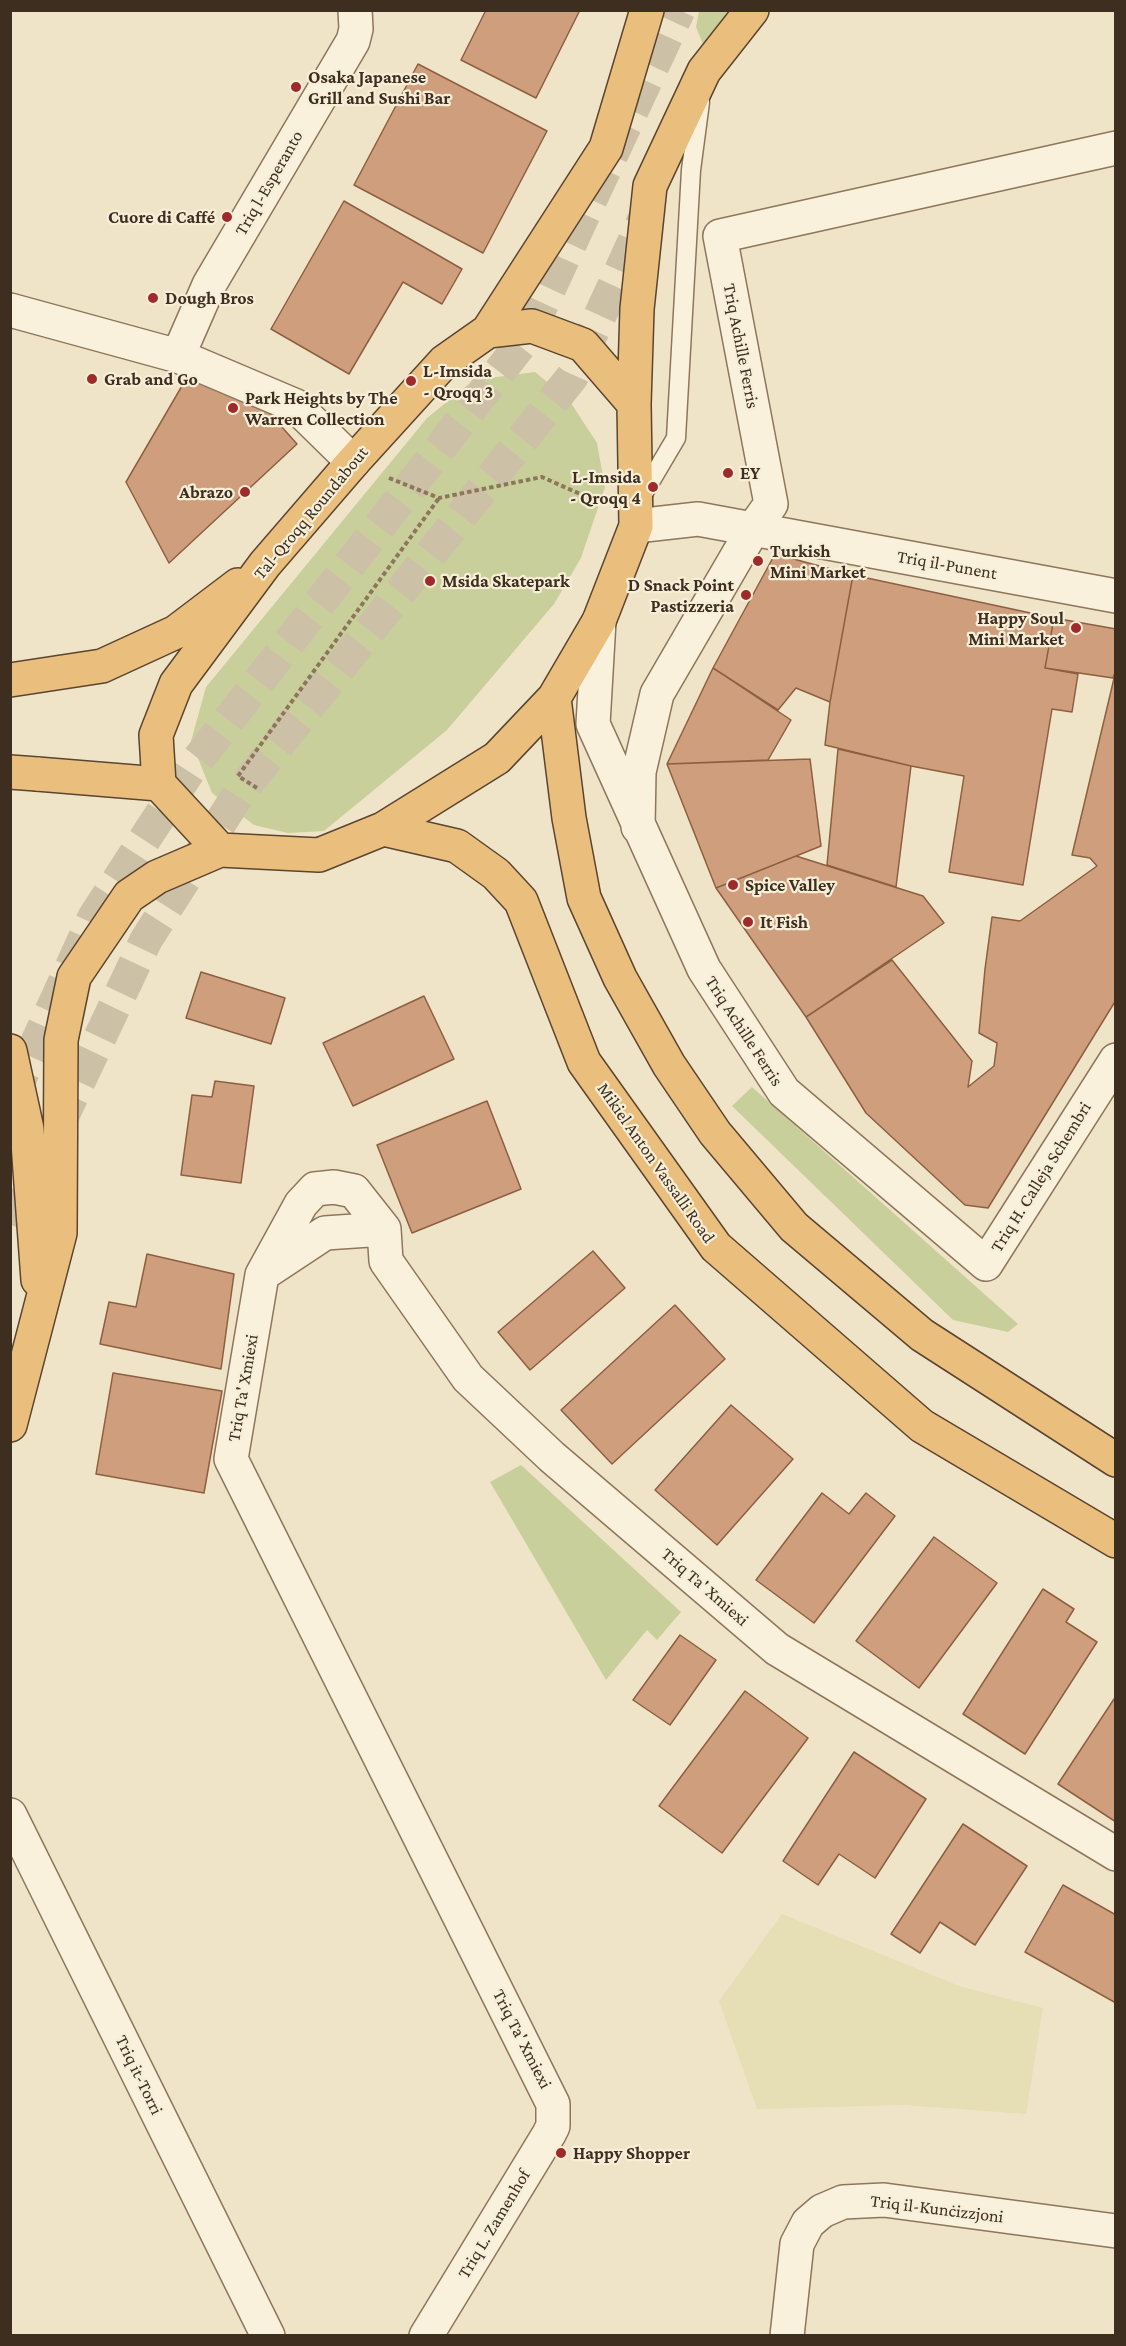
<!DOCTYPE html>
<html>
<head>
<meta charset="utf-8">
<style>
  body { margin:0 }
  #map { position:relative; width:1126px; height:2346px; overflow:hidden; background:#f0e4c8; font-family:"Crimson Pro",serif }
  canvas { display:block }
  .frame { position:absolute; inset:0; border:12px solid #3d2e20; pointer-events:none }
</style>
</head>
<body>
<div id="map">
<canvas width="1126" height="2346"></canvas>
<div class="frame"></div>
</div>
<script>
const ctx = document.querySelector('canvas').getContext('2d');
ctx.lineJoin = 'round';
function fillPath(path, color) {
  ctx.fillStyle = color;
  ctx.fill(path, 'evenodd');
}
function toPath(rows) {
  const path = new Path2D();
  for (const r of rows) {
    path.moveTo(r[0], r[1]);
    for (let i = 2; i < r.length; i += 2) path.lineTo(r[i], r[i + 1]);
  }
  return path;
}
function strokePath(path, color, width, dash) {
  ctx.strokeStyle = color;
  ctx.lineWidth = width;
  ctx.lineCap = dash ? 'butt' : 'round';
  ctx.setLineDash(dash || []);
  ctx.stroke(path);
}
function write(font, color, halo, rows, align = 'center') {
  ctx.font = font + ' "Crimson Pro",serif';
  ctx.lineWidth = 4.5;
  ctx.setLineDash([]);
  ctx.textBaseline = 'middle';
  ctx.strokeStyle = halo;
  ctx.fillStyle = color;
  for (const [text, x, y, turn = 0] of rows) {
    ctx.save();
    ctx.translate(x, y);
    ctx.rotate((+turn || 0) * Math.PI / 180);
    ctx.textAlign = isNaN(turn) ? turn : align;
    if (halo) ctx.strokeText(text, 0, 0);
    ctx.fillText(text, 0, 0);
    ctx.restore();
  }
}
const farmland = toPath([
  [782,1914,962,1987,1043,2008,1026,2114,904,2105,757,2109,719,2001]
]);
const green = toPath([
  [699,11,731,11,703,44,696,27],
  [535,372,569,400,597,443,605,487,581,558,554,604,447,730,324,831,288,833,254,825,212,793,191,741,206,687,427,418,474,380],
  [752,1087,1018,1324,1008,1332,953,1320,732,1106],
  [521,1465,681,1612,657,1640,647,1630,606,1680,490,1482]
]);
const building = toPath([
  [486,10,580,10,536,98,461,60,486,10],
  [418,64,547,131,483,253,354,185,418,64],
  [344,201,462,269,442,304,403,282,349,374,271,329,344,201],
  [186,379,257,399,297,444,169,563,126,482,186,379],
  [775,554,853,575,830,702,796,688,778,710,713,668,775,554],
  [853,575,1054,618,1045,668,1078,674,1072,712,1052,709,1023,885,949,872,964,776,911,766,825,745,830,702,853,575],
  [1054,618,1116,629,1116,670,1113,678,1045,668,1054,618],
  [713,668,791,720,768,760,667,764,713,668],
  [1116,670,1116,1000,988,1208,965,1205,866,1113,806,1017,892,960,972,1061,968,1087,994,1066,997,1043,979,1033,985,969,992,917,1020,921,1097,866,1090,858,1072,855,1116,670],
  [838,749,911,766,896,887,827,865,838,749],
  [810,759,821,846,716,888,667,764,810,759],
  [796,856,923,896,944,923,806,1017,716,888,796,856],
  [201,972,285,998,271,1044,186,1018,201,972],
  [424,996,454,1059,353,1106,323,1043,424,996],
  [215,1081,254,1086,241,1183,181,1175,192,1095,212,1097,215,1081],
  [487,1101,521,1189,412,1233,377,1145,487,1101],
  [593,1251,625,1288,530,1370,498,1332,593,1251],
  [147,1254,234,1274,221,1369,100,1344,109,1302,136,1307,147,1254],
  [675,1305,725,1359,612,1464,561,1410,675,1305],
  [113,1373,222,1391,204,1493,96,1474,113,1373],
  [731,1405,793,1459,717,1545,655,1490,731,1405],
  [822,1493,849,1514,866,1493,895,1516,814,1623,756,1580,822,1493],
  [934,1537,997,1583,919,1688,856,1641,934,1537],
  [1043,1589,1074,1609,1066,1622,1097,1642,1025,1754,963,1714,1043,1589],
  [680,1635,716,1660,670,1725,633,1700,680,1635],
  [745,1691,808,1738,722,1853,659,1806,745,1691],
  [1116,1696,1116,1822,1058,1784,1116,1696],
  [854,1752,926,1799,875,1878,839,1854,818,1885,783,1861,854,1752],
  [963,1824,1027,1866,975,1945,940,1922,920,1953,891,1934,963,1824],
  [1063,1885,1116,1915,1116,2003,1025,1952,1063,1885]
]);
const trunkTunnel = toPath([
  [10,1101,94,917,189,771,528,335,679,10],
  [58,1126,146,940,238,795,572,377,644,219],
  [10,1224,36,1172]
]);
const path = toPath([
  [389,478,439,498,542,477,598,502],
  [257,788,238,776,439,498]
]);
const service = toPath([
  [640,499,676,438,691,170,700,102]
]);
const minor = toPath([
  [10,310,178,356,296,406,353,462],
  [178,356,209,285,353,41,356,29,355,10],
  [636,526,698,519,1116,596],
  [599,621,593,724,704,969,784,1092,986,1264,1116,1060],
  [638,827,639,772,657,694,753,529,771,504,720,236,1116,148],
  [266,1272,325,1233,384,1229],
  [10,1815,268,2336],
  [426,2336,549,2134,553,2126,553,2104,231,1459,262,1275,301,1204,315,1189,334,1187,354,1191,384,1229,386,1261,468,1378,552,1457,777,1649,1116,1854],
  [787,2336,797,2244,808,2223,822,2211,843,2202,884,2200,1116,2231]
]);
const trunk = toPath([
  [488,331,606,148,647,10],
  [634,404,583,345,532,326,488,331,444,362,353,462,265,564,176,684,156,735,159,784,220,850,319,855,383,829,497,758,554,698,599,621,636,526,634,404,637,309,650,186,704,71,752,10],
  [10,680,102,666,176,632,238,585],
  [554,698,569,818,584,898,620,978,669,1065,715,1133,794,1227,922,1335,1116,1460],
  [37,774,159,784],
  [383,829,457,846,496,874,521,901,584,1062,716,1247,922,1426,1116,1541],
  [10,1051,27,1129,38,1280],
  [10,1425,60,1233,61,1040,74,977,129,896,157,877,220,850]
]);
const trunkBridge = toPath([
  [10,772,37,774]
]);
const markers = [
  [296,87,6,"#9e2a2b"],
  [227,217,6,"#9e2a2b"],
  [153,298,6,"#9e2a2b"],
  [92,379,6,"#9e2a2b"],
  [411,381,6,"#9e2a2b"],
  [233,408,6,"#9e2a2b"],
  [728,473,6,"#9e2a2b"],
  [653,487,6,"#9e2a2b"],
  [245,492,6,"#9e2a2b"],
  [758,561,6,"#9e2a2b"],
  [430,581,6,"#9e2a2b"],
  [746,595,6,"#9e2a2b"],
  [1076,628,6,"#9e2a2b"],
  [733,885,6,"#9e2a2b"],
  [748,922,6,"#9e2a2b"],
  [561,2153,6,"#9e2a2b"]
];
const poiNames = [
  ["Osaka Japanese",308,77],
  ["Grill and Sushi Bar",308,98],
  ["Cuore di Caffé",215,217,"right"],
  ["Dough Bros",165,298],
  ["L-Imsida",423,371],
  ["- Qroqq 3",423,392],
  ["Grab and Go",104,379],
  ["Park Heights by The",245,398],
  ["Warren Collection",245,419],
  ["EY",740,473],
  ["L-Imsida",641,477,"right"],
  ["- Qroqq 4",641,498,"right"],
  ["Abrazo",233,492,"right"],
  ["Turkish",770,551],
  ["Mini Market",770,572],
  ["Msida Skatepark",442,581],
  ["D Snack Point",734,585,"right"],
  ["Pastizzeria",734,606,"right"],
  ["Happy Soul",1064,618,"right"],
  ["Mini Market",1064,639,"right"],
  ["Spice Valley",745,885],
  ["It Fish",760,922],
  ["Happy Shopper",573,2153]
];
const streetNames = [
  ["Triq l-Esperanto",269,183,-60],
  ["Triq Achille Ferris",741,346,79],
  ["Tal-Qroqq Roundabout",311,513,-50],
  ["Triq il-Punent",947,565,10],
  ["Triq Achille Ferris",744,1031,57],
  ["Mikiel Anton Vassalli Road",656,1163,55],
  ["Triq H. Calleja Schembri",1041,1177,-58],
  ["Triq Ta' Xmiexi",243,1388,-80],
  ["Triq Ta' Xmiexi",705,1587,41],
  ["Triq Ta' Xmiexi",522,2039,63],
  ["Triq it-Torri",139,2075,64],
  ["Triq il-Kunċizzjoni",937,2209,7],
  ["Triq L. Zamenhof",494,2224,-59]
];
fillPath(farmland, '#e6deb5');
fillPath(green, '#c9cf9b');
fillPath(building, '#cf9f7d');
strokePath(building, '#8d5f41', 1.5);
strokePath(trunkTunnel, '#ccc0a6', 33, [33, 16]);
strokePath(service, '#8d765c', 21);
strokePath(minor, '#8d765c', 36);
strokePath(trunk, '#5b4430', 36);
strokePath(path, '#8d765c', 4, [4.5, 3]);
strokePath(service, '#faf1dc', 18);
strokePath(minor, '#faf1dc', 33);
strokePath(trunk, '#eabe7c', 33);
strokePath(trunkBridge, '#5b4430', 36, []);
strokePath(trunkBridge, '#eabe7c', 33);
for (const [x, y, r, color] of markers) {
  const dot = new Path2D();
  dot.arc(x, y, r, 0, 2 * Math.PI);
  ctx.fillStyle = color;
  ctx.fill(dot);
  strokePath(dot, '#f7eed8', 2);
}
write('bold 18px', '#3d2e20', '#f7eed8', poiNames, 'left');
write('18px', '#3d2e20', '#f7eed8', streetNames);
</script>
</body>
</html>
